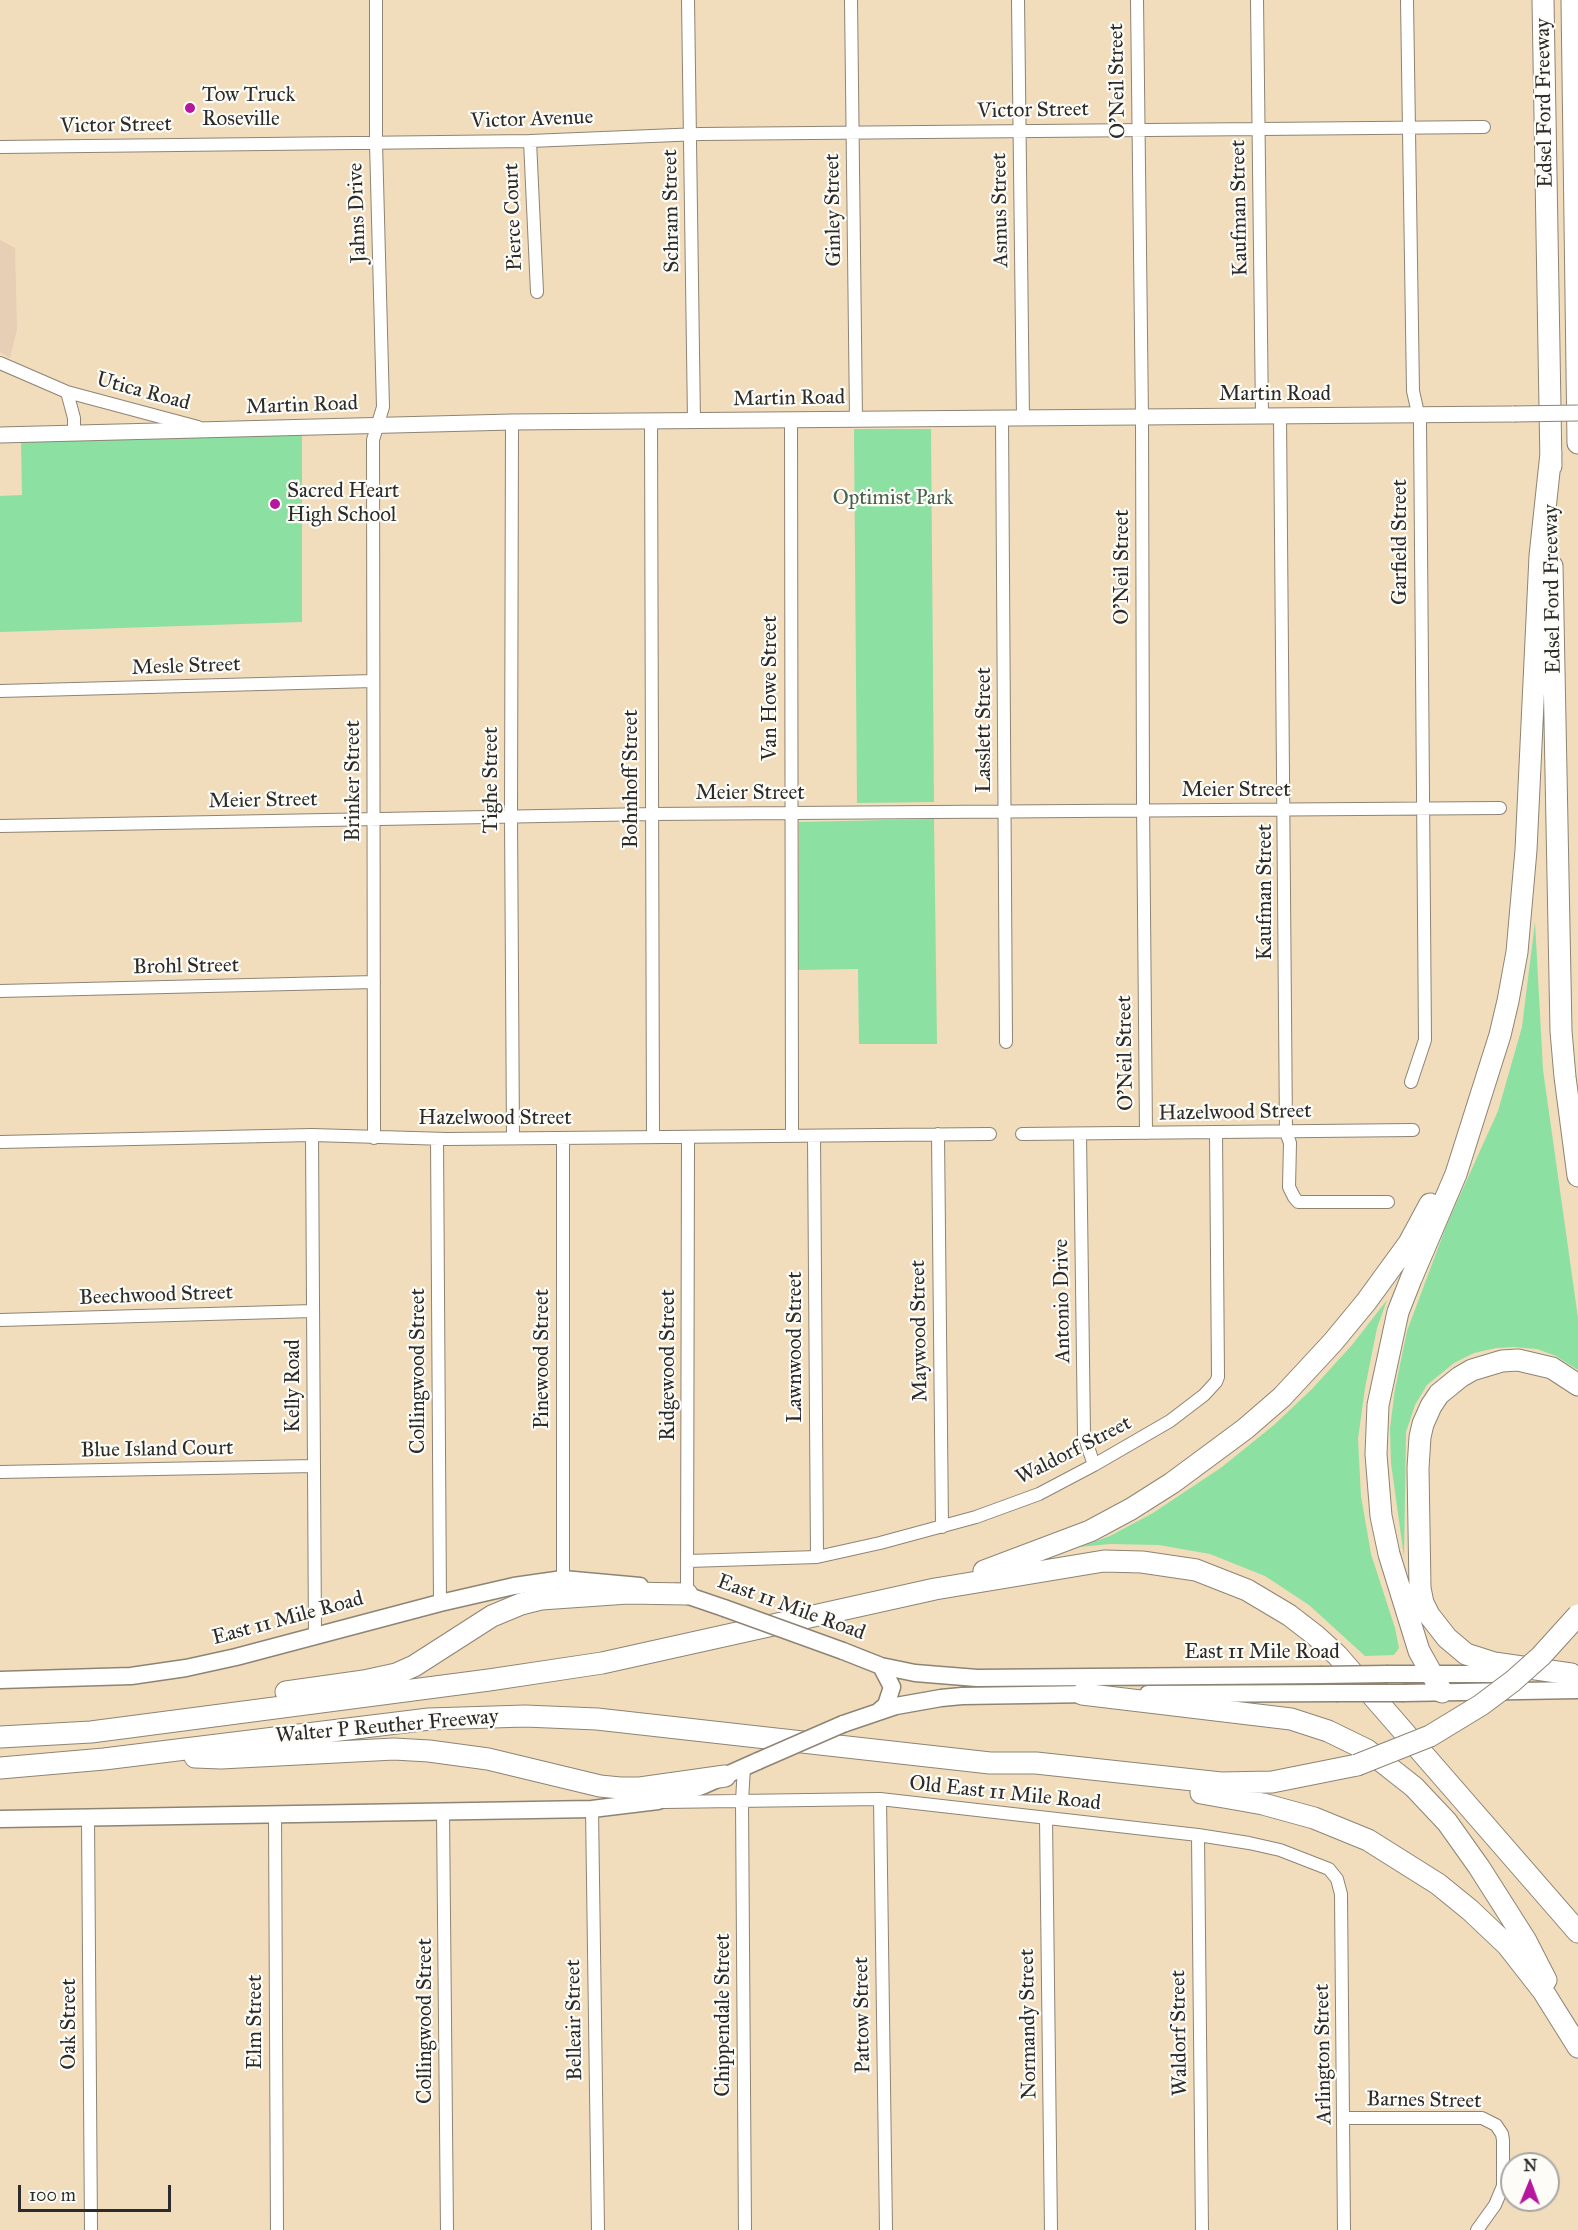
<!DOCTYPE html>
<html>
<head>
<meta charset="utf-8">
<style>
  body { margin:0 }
  #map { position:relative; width:1578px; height:2230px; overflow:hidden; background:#f1dcbc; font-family:"IM FELL Great Primer",serif }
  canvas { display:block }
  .north { position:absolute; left:1500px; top:2152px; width:60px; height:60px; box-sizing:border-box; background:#fdfcf7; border:2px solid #a9a8a5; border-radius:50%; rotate:1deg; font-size:16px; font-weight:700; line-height:24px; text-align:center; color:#2b2b2b }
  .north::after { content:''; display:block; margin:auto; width:21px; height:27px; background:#b5179e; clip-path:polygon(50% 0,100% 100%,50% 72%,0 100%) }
  .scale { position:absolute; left:18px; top:2185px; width:153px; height:27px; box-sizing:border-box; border:3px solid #2b2b2b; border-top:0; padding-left:8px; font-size:18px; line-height:21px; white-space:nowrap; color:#2b2b2b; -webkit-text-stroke:4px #fdfcf7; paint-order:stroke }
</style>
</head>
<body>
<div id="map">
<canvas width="1578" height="2230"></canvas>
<div class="north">N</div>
<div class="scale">100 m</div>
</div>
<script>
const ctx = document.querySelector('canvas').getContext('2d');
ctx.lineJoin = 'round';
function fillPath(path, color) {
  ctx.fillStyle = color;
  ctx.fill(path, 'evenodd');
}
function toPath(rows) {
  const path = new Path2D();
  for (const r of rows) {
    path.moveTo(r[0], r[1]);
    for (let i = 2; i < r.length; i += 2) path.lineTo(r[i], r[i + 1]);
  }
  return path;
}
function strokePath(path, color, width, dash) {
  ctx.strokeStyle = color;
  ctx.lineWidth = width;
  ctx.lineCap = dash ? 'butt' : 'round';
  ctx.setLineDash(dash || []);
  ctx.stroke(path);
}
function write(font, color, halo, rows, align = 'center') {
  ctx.font = font + ' "IM FELL Great Primer",serif';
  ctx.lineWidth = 4.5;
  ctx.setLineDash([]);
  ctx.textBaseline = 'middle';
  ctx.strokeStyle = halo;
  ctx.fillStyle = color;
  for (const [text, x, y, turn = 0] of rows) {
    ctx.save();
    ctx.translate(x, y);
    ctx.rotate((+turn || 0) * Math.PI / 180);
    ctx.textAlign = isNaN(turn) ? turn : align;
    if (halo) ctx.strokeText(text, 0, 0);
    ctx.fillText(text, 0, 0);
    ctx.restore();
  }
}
const built = toPath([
  [0,240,15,248,17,329,10,358,0,352]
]);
const green = toPath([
  [854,429,931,429,934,802,857,803],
  [302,434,302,622,0,632,0,496,22,495,21,441],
  [934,819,937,1044,859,1044,858,969,798,970,799,822],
  [1535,922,1543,1070,1578,1318,1578,1370,1556,1356,1537,1349,1514,1347,1496,1348,1474,1353,1454,1363,1427,1385,1415,1405,1406,1432,1404,1557,1391,1463,1390,1428,1395,1389,1407,1331,1447,1224,1498,1111,1522,1027],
  [1387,1300,1377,1328,1365,1388,1358,1439,1361,1496,1371,1554,1395,1628,1399,1648,1394,1655,1365,1656,1309,1605,1265,1576,1210,1554,1159,1545,1110,1544,1080,1547,1110,1536,1153,1513,1222,1467,1274,1425,1312,1389,1352,1345]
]);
const minor = toPath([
  [688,0,694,421],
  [851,0,856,419],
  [1018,0,1023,418],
  [1137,0,1142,417,1143,801,1146,1133],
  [1257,0,1262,416],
  [1407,0,1413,391,1420,422,1425,1040,1411,1082],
  [530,141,537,292],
  [0,147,530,141,700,134,1484,127],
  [0,363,67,392,198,427],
  [67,392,74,418,74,433],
  [1280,416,1286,1132,1290,1143,1289,1187,1294,1197,1298,1202,1388,1202],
  [1002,419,1006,1042],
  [791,420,792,1136],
  [651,421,653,1137],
  [512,422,511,816,513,1138],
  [0,691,373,681],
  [0,826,651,814,1500,808],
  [0,991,374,982],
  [938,1134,942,1527],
  [1022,1134,1413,1130],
  [1080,1134,1084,1435,1094,1465],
  [312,1135,315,1636],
  [814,1136,817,1557],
  [374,1138,373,440,383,407,376,143,376,0],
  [563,1138,563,1579],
  [437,1139,440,1603],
  [0,1142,312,1135,447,1139,990,1134],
  [0,1320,313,1311],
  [0,1472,314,1466],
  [688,1561,817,1557,880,1543,976,1517,1039,1494,1094,1465,1170,1421,1204,1395,1216,1382,1218,1377,1216,1133],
  [687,1594,688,1137],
  [744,1767,742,1801,745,2230],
  [880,1799,886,2230],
  [664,1802,880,1799,1198,1835,1249,1843,1280,1850,1329,1869,1337,1879,1341,1894,1344,2230],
  [592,1809,598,2230],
  [443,1811,447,2230],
  [275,1814,277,2230],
  [88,1818,91,2230],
  [1046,1818,1051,2230],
  [1198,1835,1202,2230],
  [1344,2118,1482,2118,1496,2125,1502,2134,1503,2140,1503,2186,1495,2205,1477,2230]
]);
const tertiary = toPath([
  [0,435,512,422,1514,414]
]);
const secondary = toPath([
  [677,1592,724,1608],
  [843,1651,881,1666,915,1673,977,1678,1320,1675],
  [1388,1674,1523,1674],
  [0,1680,131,1676,186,1668,236,1657,440,1603,514,1586,563,1579,640,1586],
  [1404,1693,1578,1690],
  [1148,1694,1336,1693],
  [878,1712,886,1705,892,1687,881,1666],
  [843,1724,896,1706,941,1698,962,1696,1092,1694],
  [0,1819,592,1809,658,1801,702,1786,758,1761]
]);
const motorway = toPath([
  [1543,0,1551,466],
  [1572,0,1578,443],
  [1552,566,1561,1031,1565,1077,1578,1176],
  [984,1571,1090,1531,1131,1509,1172,1483,1245,1429,1282,1397,1333,1342,1366,1302,1409,1243,1430,1204],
  [1571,1674,1494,1663,1466,1654,1447,1638,1429,1615,1423,1603,1420,1588,1418,1468,1420,1437,1423,1424,1431,1406,1439,1394,1460,1377,1472,1370,1502,1361,1518,1360,1552,1368,1578,1385],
  [286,1692,364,1681,396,1674,414,1666,492,1616,521,1604,541,1599,628,1593,687,1594],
  [1442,1692,1419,1651,1389,1554,1381,1516,1376,1454,1378,1405,1398,1312,1411,1279,1456,1174,1500,1035,1508,1001,1517,952,1526,850,1540,556,1551,453],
  [1082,1694,1291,1719,1328,1731,1367,1750,1414,1787,1447,1822,1479,1867,1526,1941,1546,1980],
  [0,1737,91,1732,489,1680,602,1663,935,1589,1104,1561,1142,1562,1196,1570,1247,1590,1289,1615,1315,1635,1337,1655,1578,1932],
  [195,1757,221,1758,394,1749,429,1751,488,1759,600,1786,620,1788,640,1788,725,1776],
  [0,1768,104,1759,429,1719,525,1716,597,1719,990,1763,1036,1763,1221,1783,1272,1782,1357,1765],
  [1201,1793,1263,1804,1314,1818,1368,1840,1438,1884,1470,1910,1507,1945,1543,1991,1578,2047]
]);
const tertiaryBridge = toPath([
  [1514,414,1578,413]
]);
const secondaryBridge = toPath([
  [724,1608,843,1651],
  [1320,1675,1388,1674],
  [1336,1693,1404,1693],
  [758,1761,843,1724]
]);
const motorwayBridge = toPath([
  [1357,1765,1430,1736,1481,1705,1513,1681,1541,1656,1578,1615]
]);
const markers = [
  [190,108,6,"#b5179e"],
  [275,504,6,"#b5179e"]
];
const streetNames = [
  ["O'Neil Street",1118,81,-91],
  ["Edsel Ford Freeway",1545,103,-91],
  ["Victor Street",1033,111,-1],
  ["Victor Avenue",532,120,-2],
  ["Victor Street",116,126,-1],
  ["Kaufman Street",1240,208,-91],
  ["Ginley Street",834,210,-91],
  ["Asmus Street",1001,210,-91],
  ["Schram Street",672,211,-91],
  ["Jahns Drive",358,213,-92],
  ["Pierce Court",514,217,-92],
  ["Utica Road",143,392,15],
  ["Martin Road",1275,395],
  ["Martin Road",789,399,-1],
  ["Martin Road",302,406,-2],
  ["Garfield Street",1401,542,-90],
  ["O'Neil Street",1123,567,-90],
  ["Edsel Ford Freeway",1553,589,-91],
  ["Mesle Street",186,667,-2],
  ["Van Howe Street",771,688,-90],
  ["Lasslett Street",985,730,-90],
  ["Bohnhoff Street",632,779,-90],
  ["Tighe Street",492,780,-90],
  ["Brinker Street",354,781,-90],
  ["Meier Street",1236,791],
  ["Meier Street",750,794],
  ["Meier Street",263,801,-1],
  ["Kaufman Street",1266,892,-90],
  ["Brohl Street",186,967,-1],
  ["O'Neil Street",1126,1053,-91],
  ["Hazelwood Street",1235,1113,-1],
  ["Hazelwood Street",495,1119],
  ["Beechwood Street",156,1296,-2],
  ["Antonio Drive",1063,1301,-91],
  ["Maywood Street",920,1331,-91],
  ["Lawnwood Street",796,1347,-90],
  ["Pinewood Street",543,1359,-90],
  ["Ridgewood Street",669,1365,-90],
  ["Collingwood Street",419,1371,-90],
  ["Kelly Road",294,1386,-90],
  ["Blue Island Court",157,1450,-1],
  ["Waldorf Street",1074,1451,-27],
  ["East 11 Mile Road",791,1608,20],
  ["East 11 Mile Road",288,1619,-15],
  ["East 11 Mile Road",1262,1653],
  ["Walter P Reuther Freeway",387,1727,-5],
  ["Old East 11 Mile Road",1005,1794,6],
  ["Chippendale Street",724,2015,-90],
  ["Pattow Street",863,2015,-91],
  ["Belleair Street",575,2020,-91],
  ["Collingwood Street",426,2021,-90],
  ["Elm Street",256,2022,-90],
  ["Oak Street",70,2024,-90],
  ["Normandy Street",1029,2024,-91],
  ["Waldorf Street",1180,2033,-91],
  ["Arlington Street",1324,2054,-91],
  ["Barnes Street",1424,2101,1]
];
const poiNames = [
  ["Tow Truck",202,96],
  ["Roseville",202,120],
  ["Sacred Heart",287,492],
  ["High School",287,516]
];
const parkNames = [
  ["Optimist Park",893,499]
];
fillPath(built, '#e6cfb5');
fillPath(green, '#8ce0a2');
strokePath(minor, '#8e8474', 14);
strokePath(tertiary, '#8e8474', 17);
strokePath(secondary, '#8e8474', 19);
strokePath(motorway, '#8e8474', 23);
strokePath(minor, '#fff', 12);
strokePath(tertiary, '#fff', 15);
strokePath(secondary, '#fff', 16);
strokePath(motorway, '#fff', 21);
strokePath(tertiaryBridge, '#8e8474', 17, []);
strokePath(secondaryBridge, '#8e8474', 19, []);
strokePath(motorwayBridge, '#8e8474', 23, []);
strokePath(tertiaryBridge, '#fff', 15);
strokePath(secondaryBridge, '#fff', 16);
strokePath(motorwayBridge, '#fff', 21);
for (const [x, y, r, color] of markers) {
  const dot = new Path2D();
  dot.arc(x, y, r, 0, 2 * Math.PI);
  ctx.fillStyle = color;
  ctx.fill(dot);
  strokePath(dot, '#fdfcf7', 2);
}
write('21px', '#2b2b2b', '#fdfcf7', streetNames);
write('21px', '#2b2b2b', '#fdfcf7', poiNames, 'left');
write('21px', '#48614f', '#fdfcf7', parkNames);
</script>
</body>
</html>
